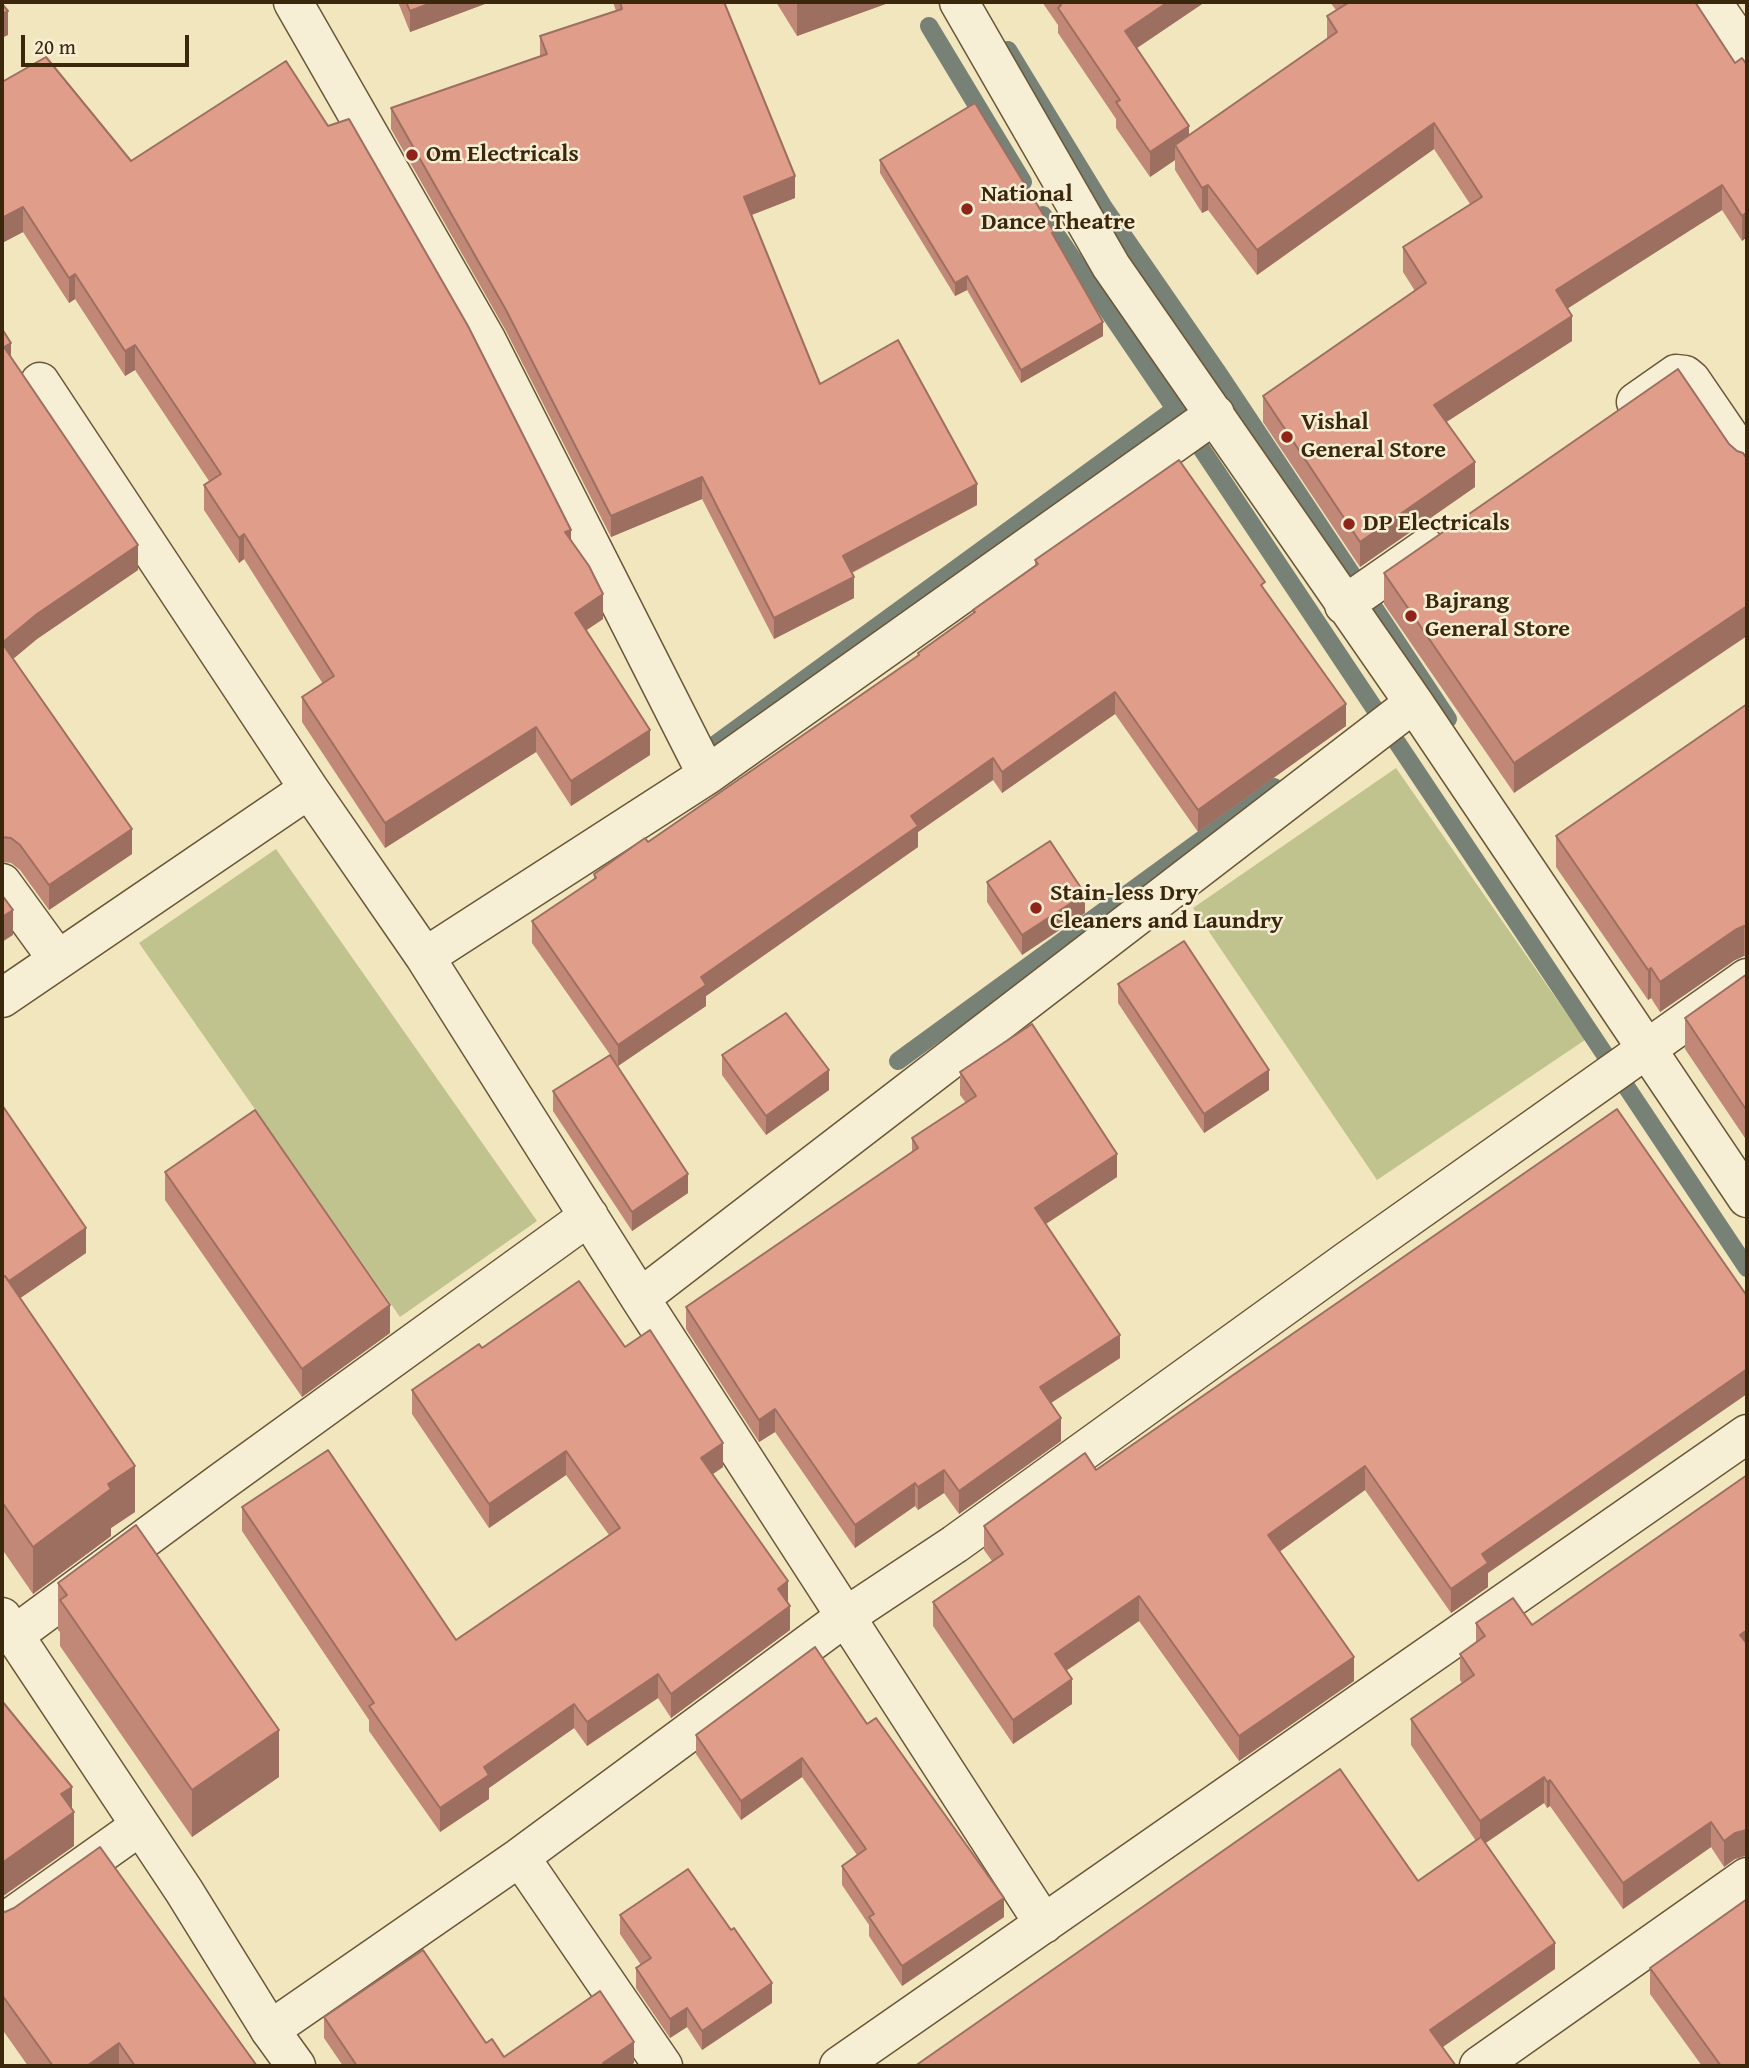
<!DOCTYPE html>
<html>
<head>
<meta charset="utf-8">
<style>
  body { margin:0 }
  #map { position:relative; width:1749px; height:2068px; overflow:hidden; background:#f2e6be; font-family:"Gentium Book Plus",serif }
  canvas { display:block }
  .frame { position:absolute; inset:0; border:4px solid #3b270c; pointer-events:none }
  .scale { position:absolute; left:21px; top:35px; width:168px; height:32px; box-sizing:border-box; border:4px solid #3b270c; border-top:0; padding-left:9px; font-size:21px; line-height:24px; white-space:nowrap; color:#3b270c; -webkit-text-stroke:5px #f7efd5; paint-order:stroke }
</style>
</head>
<body>
<div id="map">
<canvas width="1749" height="2068"></canvas>
<div class="frame"></div>
<div class="scale">20 m</div>
</div>
<script>
const ctx = document.querySelector('canvas').getContext('2d');
ctx.lineJoin = 'round';
function fillPath(path, color) {
  ctx.fillStyle = color;
  ctx.fill(path, 'evenodd');
}
function toPath(rows) {
  const path = new Path2D();
  for (const r of rows) {
    path.moveTo(r[0], r[1]);
    for (let i = 2; i < r.length; i += 2) path.lineTo(r[i], r[i + 1]);
  }
  return path;
}
function strokePath(path, color, width, dash) {
  ctx.strokeStyle = color;
  ctx.lineWidth = width;
  ctx.lineCap = dash ? 'butt' : 'round';
  ctx.setLineDash(dash || []);
  ctx.stroke(path);
}
function write(font, color, halo, rows, align = 'center') {
  ctx.font = font + ' "Gentium Book Plus",serif';
  ctx.lineWidth = 5;
  ctx.setLineDash([]);
  ctx.textBaseline = 'middle';
  ctx.strokeStyle = halo;
  ctx.fillStyle = color;
  for (const [text, x, y, turn = 0] of rows) {
    ctx.save();
    ctx.translate(x, y);
    ctx.rotate((+turn || 0) * Math.PI / 180);
    ctx.textAlign = isNaN(turn) ? turn : align;
    if (halo) ctx.strokeText(text, 0, 0);
    ctx.fillText(text, 0, 0);
    ctx.restore();
  }
}
const green = toPath([
  [1396,768,1585,1040,1377,1180,1193,908],
  [276,849,537,1221,400,1317,139,943]
]);
const stream = toPath([
  [929,26,1023,182],
  [1008,50,1103,206,1219,374,1448,719],
  [1043,215,1175,409,1747,1268],
  [702,754,1175,409],
  [898,1061,1274,787]
]);
const minor = toPath([
  [293,2,487,341,707,775],
  [959,2,1111,266,1414,703,1747,1198],
  [1712,2,1747,53],
  [40,382,309,789,425,957,640,1298,1044,1924],
  [1636,402,1676,374,1685,375,1691,380,1747,462],
  [1344,605,1426,548],
  [2,883,58,960],
  [425,957,707,775,1215,414],
  [2,998,309,789],
  [640,1298,1414,703],
  [13,1636,220,1483,589,1216],
  [520,1857,663,2066],
  [2,1924,140,1826],
  [270,2030,520,1857,845,1617,955,1544,1347,1261,1747,978],
  [839,2066,1747,1434],
  [1479,2066,1747,1877]
]);
const tertiary = toPath([
  [2,1617,184,1891,270,2030,296,2066]
]);
const wall = toPath([
  [398,2,490,2,410,32],
  [613,2,724,2,795,198,751,215,820,384,977,505,852,573,854,598,774,639,702,499,611,537,506,331,391,129,391,108,540,56,540,36,616,11],
  [776,2,891,2,797,36],
  [1042,2,1205,2,1137,48,1189,136,1327,39,1327,16,1336,10,1330,2,1695,2,1735,63,1747,65,1747,237,1742,241,1722,210,1567,308,1572,341,1446,422,1475,487,1360,567,1263,422,1263,396,1415,291,1403,272,1403,247,1470,204,1434,149,1257,275,1208,210,1202,213,1175,170,1175,160,1150,177,1116,128,1116,119,1058,33,1058,25],
  [2,82,131,161,571,540,603,619,586,630,650,755,571,806,536,752,385,848,302,722,302,697,323,684,244,559,239,563,204,510,204,485,209,481,135,370,125,376,75,299,69,303,23,232,2,243],
  [880,160,1054,237,1103,336,1021,383,967,290,955,296,880,173],
  [2,329,11,358,138,570,37,639,13,659,132,854,49,910,20,870,11,863,2,862],
  [1678,369,1514,793,1384,604,1384,573],
  [1035,560,1265,590,1346,726,1198,832,1115,714,1002,793,993,780,918,832,918,847,706,996,706,1006,618,1066,532,943,532,921,594,880,594,874,648,842,918,656,918,653,973,614,973,610,1035,565],
  [1747,704,1747,957,1744,956,1735,960,1660,1012,1651,998,1648,1000,1556,867,1556,836],
  [987,882,1085,913,1022,955,987,902],
  [1747,974,1747,1141,1685,1049,1685,1018],
  [1118,984,1269,1090,1204,1133,1118,1003],
  [722,1055,829,1090,766,1135,722,1075],
  [960,1072,1117,1177,1046,1224,1120,1358,1051,1403,1061,1441,959,1514,944,1493,918,1510,915,1506,855,1548,775,1432,759,1442,686,1329,686,1307,912,1152,912,1138,966,1103,960,1095],
  [553,1091,688,1193,632,1231,553,1111],
  [2,1105,86,1253,20,1298,135,1512,111,1528,111,1536,33,1594,2,1549],
  [1617,1109,1488,1573,1488,1587,1451,1613,1365,1490,1279,1552,1354,1681,1239,1761,1139,1621,1066,1671,1072,1704,1013,1744,933,1626,933,1602,992,1561,984,1550,984,1526,1096,1470],
  [165,1172,390,1333,302,1397,165,1200],
  [625,1347,723,1467,713,1474,788,1603,790,1630,671,1718,658,1698,587,1746,574,1728,489,1788,489,1799,440,1832,369,1731,369,1720,242,1531,242,1507,456,1640,609,1535,566,1475,489,1528,412,1414,412,1390,482,1348],
  [1747,1475,1747,1856,1735,1859,1724,1867,1711,1847,1623,1909,1550,1806,1547,1808,1544,1803,1485,1843,1555,1969,915,2066,1418,1881,1476,1841,1411,1745,1411,1719,1462,1683,1460,1680,1460,1654,1476,1643,1476,1623,1532,1625],
  [58,1583,279,1777,192,1837,60,1646,60,1632,58,1630],
  [867,1724,1004,1917,902,1986,869,1936,869,1925,842,1885,842,1866,857,1855,802,1777,741,1820,696,1754,696,1735],
  [2,1911,5,1912,257,2066,28,2066,2,2029],
  [620,1915,772,2003,702,2050,687,2027,670,2038,636,1988,636,1968,641,1965,620,1934],
  [1650,1968,1747,2066,1702,2066,1650,1994],
  [324,2017,486,2043,504,2057,634,2063,629,2066,343,2066,324,2038]
]);
const shadedWall = toPath([
  [434,2,490,2,410,32,410,11],
  [797,2,891,2,797,36],
  [1168,2,1205,2,1125,56,1125,31],
  [8,11,8,35,2,38,2,14],
  [1434,123,1434,149,1257,275,1257,250],
  [1189,126,1189,151,1175,145,1175,160,1150,177,1150,152],
  [795,176,795,198,744,218,744,197],
  [1208,185,1208,210,1202,213,1202,188],
  [1722,185,1722,210,1556,316,1556,290],
  [23,207,23,232,2,243,2,218],
  [1747,212,1747,237,1742,241,1742,216],
  [75,274,75,299,69,303,69,278],
  [967,276,967,290,955,296,955,283],
  [1572,316,1572,341,1434,430,1434,405],
  [1103,322,1103,336,1021,383,1021,370],
  [11,343,11,368,4,347],
  [135,345,135,370,125,376,125,351],
  [1475,462,1475,487,1360,567,1360,542],
  [702,477,702,499,611,537,611,516],
  [977,484,977,505,843,577,843,556],
  [571,530,571,555,565,532],
  [244,534,244,559,239,563,239,538],
  [138,545,138,570,37,639,2,668,2,643,37,614],
  [854,577,854,598,774,639,774,618],
  [603,594,603,619,575,638,575,613],
  [1747,606,1747,636,1514,793,1514,763],
  [1115,692,1115,714,1002,793,1002,772],
  [1346,704,1346,726,1198,832,1198,810],
  [536,727,536,752,385,848,385,823],
  [650,730,650,755,571,806,571,781],
  [993,758,993,780,918,832,918,847,706,996,706,1006,618,1066,618,1045,701,977,911,816],
  [132,829,132,854,49,910,49,885],
  [1085,894,1085,913,1022,955,1022,935],
  [13,910,13,935,2,942,2,917],
  [1744,926,1744,956,1735,960,1660,1012,1660,982,1735,930],
  [1651,968,1651,998,1648,1000,1648,970],
  [829,1070,829,1090,766,1135,766,1116],
  [1269,1070,1269,1090,1204,1133,1204,1114],
  [1117,1154,1117,1177,1035,1231,1035,1208],
  [688,1174,688,1193,632,1231,632,1212],
  [86,1228,86,1253,3,1310,3,1285],
  [390,1305,390,1333,302,1397,302,1369],
  [1120,1335,1120,1358,1040,1410,1040,1387],
  [1747,1369,1747,1394,1488,1573,1488,1587,1451,1613,1451,1589,1482,1554],
  [775,1409,775,1432,759,1442,759,1420],
  [1061,1418,1061,1441,959,1514,959,1491],
  [723,1443,723,1467,701,1482,701,1458],
  [566,1451,566,1475,489,1528,489,1504],
  [135,1466,135,1512,111,1528,111,1536,33,1594,33,1547,108,1484],
  [1365,1466,1365,1490,1268,1560,1268,1535],
  [944,1470,944,1493,918,1510,918,1487],
  [915,1483,915,1506,855,1548,855,1525],
  [788,1581,788,1606,778,1589],
  [1139,1596,1139,1621,1055,1678,1055,1654],
  [790,1606,790,1630,671,1718,671,1694],
  [1747,1630,1747,1656,1740,1635],
  [1354,1657,1354,1681,1239,1761,1239,1736],
  [658,1674,658,1698,587,1746,587,1722],
  [1072,1679,1072,1704,1013,1744,1013,1720],
  [574,1704,574,1728,489,1788,489,1799,440,1832,440,1808,484,1767],
  [279,1730,279,1777,192,1837,192,1790],
  [802,1758,802,1777,741,1820,741,1801],
  [1544,1777,1544,1803,1480,1847,1480,1821],
  [1550,1780,1550,1806,1547,1808,1547,1782],
  [72,1787,72,1814,74,1812,74,1846,2,1897,2,1863,61,1794],
  [1711,1822,1711,1847,1623,1909,1623,1883],
  [1746,1829,1746,1855,1735,1859,1724,1867,1724,1841,1735,1833],
  [1004,1898,1004,1917,902,1986,902,1966],
  [1555,1943,1555,1969,1430,2056,1430,2030],
  [772,1983,772,2003,702,2050,702,2031],
  [687,2008,687,2027,670,2038,670,2019],
  [634,2042,634,2063,629,2066,603,2066,603,2063],
  [119,2043,119,2066,87,2066]
]);
const building = toPath([
  [406,2,434,2,410,11,406,2],
  [620,2,724,2,795,176,744,197,820,384,898,340,977,484,843,556,854,577,774,618,702,477,611,516,506,310,391,108,547,54,540,36,622,9,620,2],
  [1059,2,1168,2,1125,31,1189,126,1150,152,1116,102,1120,100,1058,8,1061,5,1059,2],
  [1348,2,1695,2,1735,63,1742,58,1747,65,1747,212,1742,216,1722,185,1556,290,1572,316,1434,405,1475,462,1360,542,1263,396,1426,283,1403,247,1482,197,1434,123,1257,250,1208,185,1202,188,1175,145,1337,32,1327,16,1348,3,1348,2],
  [2,4,8,11,2,14,2,4],
  [46,57,131,161,286,61,328,126,349,119,468,326,571,530,565,532,589,566,603,594,575,613,650,730,571,781,536,727,385,823,302,697,334,676,244,534,239,538,204,485,221,474,135,345,125,351,75,274,69,278,23,207,2,218,2,82,46,57],
  [975,103,1054,232,1052,233,1103,322,1021,370,967,276,955,283,880,160,975,103],
  [2,329,11,343,4,347,138,545,37,614,2,643,2,329],
  [1678,369,1729,444,1737,451,1743,453,1747,459,1747,606,1514,763,1384,573,1678,369],
  [1179,460,1265,582,1261,585,1346,704,1198,810,1115,692,1002,772,993,758,911,816,918,826,701,977,706,985,618,1045,532,921,596,878,594,874,645,838,648,842,919,655,918,653,975,612,973,610,1038,564,1035,560,1179,460],
  [2,643,132,829,49,885,20,845,11,838,2,837,2,643],
  [1747,704,1747,927,1744,926,1735,930,1660,982,1651,968,1648,970,1556,836,1747,704],
  [1050,841,1085,894,1022,935,987,882,1050,841],
  [2,895,13,910,2,917,2,895],
  [1184,941,1269,1070,1204,1114,1118,984,1184,941],
  [1747,974,1747,1111,1685,1018,1747,974],
  [786,1013,829,1070,766,1116,722,1055,786,1013],
  [1032,1024,1117,1154,1035,1208,1120,1335,1040,1387,1061,1418,959,1491,944,1470,918,1487,915,1483,855,1525,775,1409,759,1420,686,1307,918,1148,912,1138,976,1096,960,1072,1032,1024],
  [610,1055,688,1174,632,1212,553,1091,610,1055],
  [2,1105,86,1228,9,1281,5,1276,2,1278,2,1105],
  [1617,1109,1747,1296,1747,1369,1482,1554,1488,1563,1451,1589,1365,1466,1268,1535,1354,1657,1239,1736,1139,1596,1055,1654,1072,1679,1013,1720,933,1602,1003,1554,984,1526,1085,1453,1096,1470,1617,1109],
  [255,1110,390,1305,302,1369,165,1172,255,1110],
  [5,1276,135,1466,108,1484,111,1489,33,1547,2,1502,2,1278,5,1276],
  [579,1281,625,1347,650,1330,723,1443,701,1458,788,1581,778,1589,790,1606,671,1694,658,1674,587,1722,574,1704,484,1767,489,1775,440,1808,369,1706,374,1703,242,1507,328,1450,456,1640,620,1528,566,1451,489,1504,412,1390,479,1344,482,1348,579,1281],
  [1747,1475,1747,1630,1740,1635,1747,1644,1747,1830,1735,1833,1724,1841,1711,1822,1623,1883,1550,1780,1547,1782,1544,1777,1480,1821,1411,1719,1474,1675,1460,1654,1485,1636,1476,1623,1513,1598,1532,1625,1747,1475],
  [136,1525,279,1730,192,1790,60,1600,67,1595,58,1583,136,1525],
  [815,1647,867,1724,876,1718,1004,1898,902,1966,869,1917,874,1914,842,1866,866,1849,802,1758,741,1801,696,1735,815,1647],
  [2,1701,72,1787,61,1794,74,1812,2,1863,2,1701],
  [1340,1769,1418,1881,1481,1837,1555,1943,1430,2030,1456,2066,915,2066,1340,1769],
  [100,1847,257,2066,135,2066,119,2043,87,2066,53,2066,2,1995,2,1911,5,1912,14,1908,100,1847],
  [688,1869,731,1930,734,1928,772,1983,702,2031,687,2008,670,2019,636,1968,651,1958,620,1915,688,1869],
  [1747,1899,1747,2066,1721,2066,1650,1968,1747,1899],
  [423,1950,486,2043,492,2039,504,2057,600,1991,634,2042,603,2063,606,2066,357,2066,324,2017,423,1950]
]);
const markers = [
  [412,155,7,"#8f2418"],
  [967,209,7,"#8f2418"],
  [1287,437,7,"#8f2418"],
  [1349,524,7,"#8f2418"],
  [1411,616,7,"#8f2418"],
  [1036,908,7,"#8f2418"]
];
const poiNames = [
  ["Om Electricals",426,155],
  ["National",981,195],
  ["Dance Theatre",981,223],
  ["Vishal",1301,423],
  ["General Store",1301,451],
  ["DP Electricals",1363,524],
  ["Bajrang",1425,602],
  ["General Store",1425,630],
  ["Stain-less Dry",1050,894],
  ["Cleaners and Laundry",1050,922]
];
fillPath(green, '#c0c38d');
strokePath(stream, '#788176', 18);
strokePath(minor, '#695738', 41);
strokePath(tertiary, '#695738', 41);
strokePath(minor, '#f7efd5', 38);
strokePath(tertiary, '#f7efd5', 38);
fillPath(wall, '#c18877');
fillPath(shadedWall, '#9d6f61');
fillPath(building, '#e09e8a');
strokePath(building, '#9d6f61', 2);
for (const [x, y, r, color] of markers) {
  const dot = new Path2D();
  dot.arc(x, y, r, 0, 2 * Math.PI);
  ctx.fillStyle = color;
  ctx.fill(dot);
  strokePath(dot, '#f7efd5', 2.5);
}
write('bold 24px', '#3b270c', '#f7efd5', poiNames, 'left');
</script>
</body>
</html>
